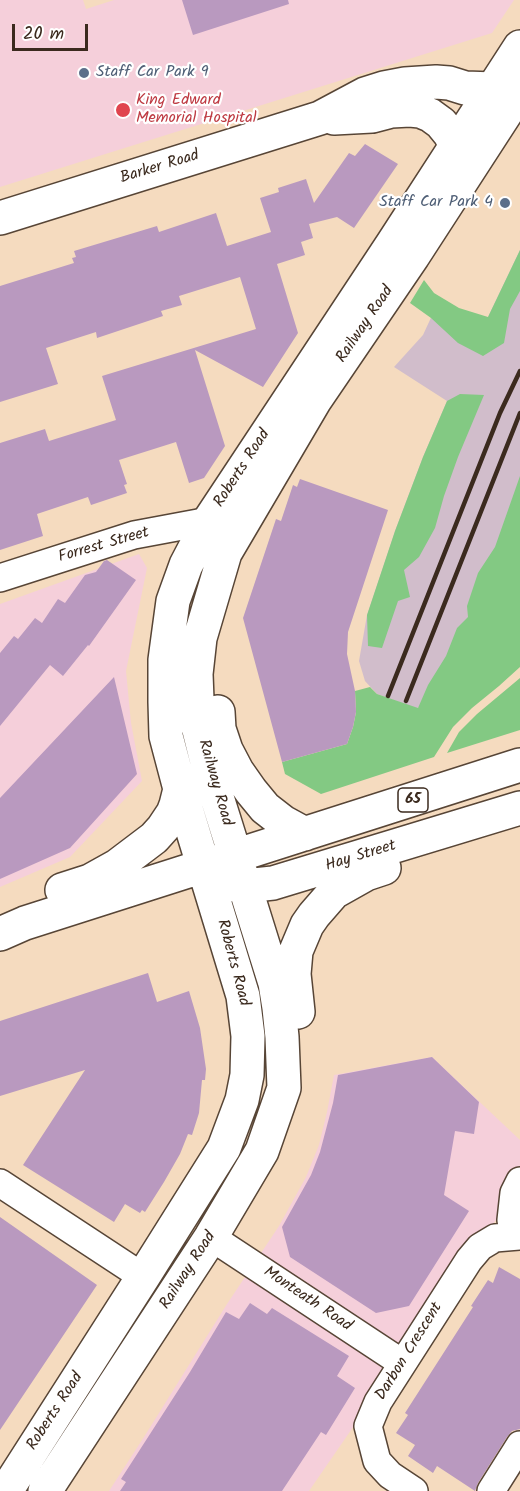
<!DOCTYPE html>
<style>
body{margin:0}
#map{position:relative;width:520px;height:1491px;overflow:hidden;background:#f5dbbf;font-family:Kalam,sans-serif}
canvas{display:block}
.scale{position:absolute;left:12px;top:24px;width:76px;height:27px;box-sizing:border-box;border:3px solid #3b2a1e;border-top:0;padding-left:8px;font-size:18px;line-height:21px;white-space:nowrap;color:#3b2a1e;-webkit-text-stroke:4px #fff;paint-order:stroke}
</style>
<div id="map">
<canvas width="520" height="1491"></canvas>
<div class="scale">20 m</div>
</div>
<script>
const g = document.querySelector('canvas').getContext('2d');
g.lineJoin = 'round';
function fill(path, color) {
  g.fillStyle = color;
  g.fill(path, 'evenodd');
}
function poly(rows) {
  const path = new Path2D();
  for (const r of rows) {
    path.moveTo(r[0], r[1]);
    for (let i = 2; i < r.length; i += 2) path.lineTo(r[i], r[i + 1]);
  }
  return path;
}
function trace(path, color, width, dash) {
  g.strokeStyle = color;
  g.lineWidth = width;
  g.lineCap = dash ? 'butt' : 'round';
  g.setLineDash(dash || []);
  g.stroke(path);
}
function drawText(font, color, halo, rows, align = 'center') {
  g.font = font + ' Kalam,sans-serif';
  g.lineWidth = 4.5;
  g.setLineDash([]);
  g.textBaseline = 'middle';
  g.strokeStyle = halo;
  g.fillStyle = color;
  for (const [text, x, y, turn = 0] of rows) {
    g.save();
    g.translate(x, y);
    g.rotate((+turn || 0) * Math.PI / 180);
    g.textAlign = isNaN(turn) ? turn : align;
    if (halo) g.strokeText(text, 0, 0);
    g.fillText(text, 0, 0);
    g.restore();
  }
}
const built = poly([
 [0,0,83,0,86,9,114,0,514,0,492,33,0,187],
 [139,554,147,568,126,671,131,723,142,781,70,857,0,887,0,604],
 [432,1057,520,1140,520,1185,309,1491,109,1491,144,1437,227,1304,279,1226,306,1177,319,1145,327,1112,334,1075]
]);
const industrial = poly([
 [520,250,520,592,417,709,377,694,365,681,359,661,367,615,395,531,423,457,447,401,394,367,423,335,435,309,464,316,488,317]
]);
const green = poly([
 [520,250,520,291,510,309,504,343,483,356,458,343,431,318,410,303,424,280,434,293,459,308,488,317],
 [460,394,484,395,458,457,444,496,435,528,419,557,404,570,410,597,398,601,382,648,368,646,367,615,395,531,423,457,447,401],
 [520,476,520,667,499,686,472,708,453,727,434,757,321,794,285,774,282,762,347,744,353,727,356,712,355,691,370,687,377,694,418,708,428,685,446,656,457,628,468,617,467,606,478,573,495,547],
 [520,678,520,730,447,753,459,732,477,714]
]);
const building = poly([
 [182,0,288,0,289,4,193,35],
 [365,144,398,164,354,228,337,217,309,224,313,238,301,242,305,255,277,264,298,333,263,387,195,350,225,446,204,478,189,483,176,442,119,460,127,484,124,485,127,493,91,505,88,497,37,514,43,536,0,550,0,443,45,429,49,441,116,420,102,376,256,329,240,277,179,296,182,305,161,311,163,316,97,338,96,332,46,348,58,384,0,402,0,286,74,263,72,258,76,257,74,251,157,226,159,232,216,213,227,246,271,232,260,198,279,192,278,188,306,179,314,203,349,153,355,156],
 [300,479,388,510,348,632,347,654,355,691,356,712,353,727,347,744,282,762,243,618,276,519,281,521,293,485,297,487],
 [107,560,136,580,89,646,88,645,63,676,50,665,0,726,0,653,14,636,18,639,35,618,42,623,58,599,65,603,85,575,96,572,104,561],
 [114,677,137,774,70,848,0,879,0,798],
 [148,973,157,1002,189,991,200,1028,206,1069,205,1080,202,1080,199,1113,192,1135,188,1134,180,1154,164,1182,145,1212,142,1210,140,1213,125,1204,114,1222,23,1165,85,1070,0,1096,0,1021],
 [432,1057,479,1102,474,1134,455,1131,444,1195,469,1211,409,1306,376,1313,290,1257,282,1227,311,1175,320,1152,333,1103,338,1075],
 [0,1217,97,1285,0,1430],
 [499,1267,520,1279,520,1429,512,1431,507,1437,478,1483,475,1491,437,1466,433,1473,408,1456,415,1445,396,1433,408,1415,405,1413,473,1307,471,1306,488,1280,493,1283],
 [250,1303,267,1314,272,1308,349,1356,337,1376,355,1388,326,1435,321,1432,282,1491,120,1491,126,1482,121,1479,190,1372,226,1312,239,1319]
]);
const minor = poly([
 [0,578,134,535,209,521],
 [0,1183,143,1277],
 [514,1236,511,1220,514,1193,520,1181],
 [211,1237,402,1363],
 [414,1491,390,1475,377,1461,368,1426,378,1402,469,1260,480,1247,495,1238,520,1236],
 [491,1491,520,1445]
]);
const tertiary = poly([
 [334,118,372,116,391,111,410,110,420,111,430,115,441,123,450,134,456,146],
 [0,218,320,118,365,94,384,88,405,84,436,82,449,83,465,88,494,89]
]);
const primary = poly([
 [218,712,219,729,226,750,237,771,251,791,265,808,283,822,305,834],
 [225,881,235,885,245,886,273,883,520,808],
 [62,890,90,881,117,866,154,838,163,828,173,813,176,805,180,789],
 [0,934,25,923,520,765],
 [298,1012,294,974,296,951,307,925,314,915,334,892,366,874,384,868],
 [6,1491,143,1277,224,1148,242,1100,247,1075,248,1036,243,996,180,789,166,736,165,702,165,660,173,601,186,565,209,521,393,243,520,47],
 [45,1491,211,1237,262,1151,284,1088,282,1037,279,1008,275,983,211,778,198,726,196,674,200,638,225,553,315,400,413,256,520,91]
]);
const rail = poly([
 [388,696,500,413,520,371],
 [406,701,520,413]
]);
const markers = [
 [84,73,6,"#5c6f8a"],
 [123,110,8,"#e0444e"],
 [505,203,6,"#5c6f8a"]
];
const shields = [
 [413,800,30]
];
const shieldNames = [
 ["65",413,800]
];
const serviceNames = [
 ["Staff Car Park 9",96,73],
 ["Staff Car Park 4",493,203,"right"]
];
const healthNames = [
 ["King Edward",136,101],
 ["Memorial Hospital",136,119]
];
const streetNames = [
 ["Barker Road",160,168,-17],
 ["Railway Road",366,325,-56],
 ["Roberts Road",243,469,-57],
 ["Forrest Street",104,546,-16],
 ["Railway Road",214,783,74],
 ["Hay Street",361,857,-17],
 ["Roberts Road",232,963,75],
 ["Railway Road",189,1271,-57],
 ["Monteath Road",307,1300,34],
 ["Darbon Crescent",410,1352,-58],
 ["Roberts Road",56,1412,-57]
];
fill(built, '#f5cfda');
fill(industrial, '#d1bdcb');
fill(green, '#83c983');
fill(building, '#b999bf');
trace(minor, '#574536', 30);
trace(tertiary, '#574536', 36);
trace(primary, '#574536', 36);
trace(minor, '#fff', 27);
trace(tertiary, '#fff', 33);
trace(primary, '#fff', 33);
trace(rail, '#3b2a1e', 4.5);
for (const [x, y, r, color] of markers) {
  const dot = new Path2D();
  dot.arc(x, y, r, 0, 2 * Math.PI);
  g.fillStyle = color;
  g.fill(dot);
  trace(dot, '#fff', 2);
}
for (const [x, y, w] of shields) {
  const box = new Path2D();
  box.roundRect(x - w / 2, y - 12, w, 24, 4.5);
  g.fillStyle = '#fff';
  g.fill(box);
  trace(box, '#3b2a1e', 1.5);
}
drawText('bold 15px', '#3b2a1e', null, shieldNames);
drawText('16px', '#4e5e75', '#fff', serviceNames, 'left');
drawText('16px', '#be3a42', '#fff', healthNames, 'left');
drawText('16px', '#3b2a1e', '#fff', streetNames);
</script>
